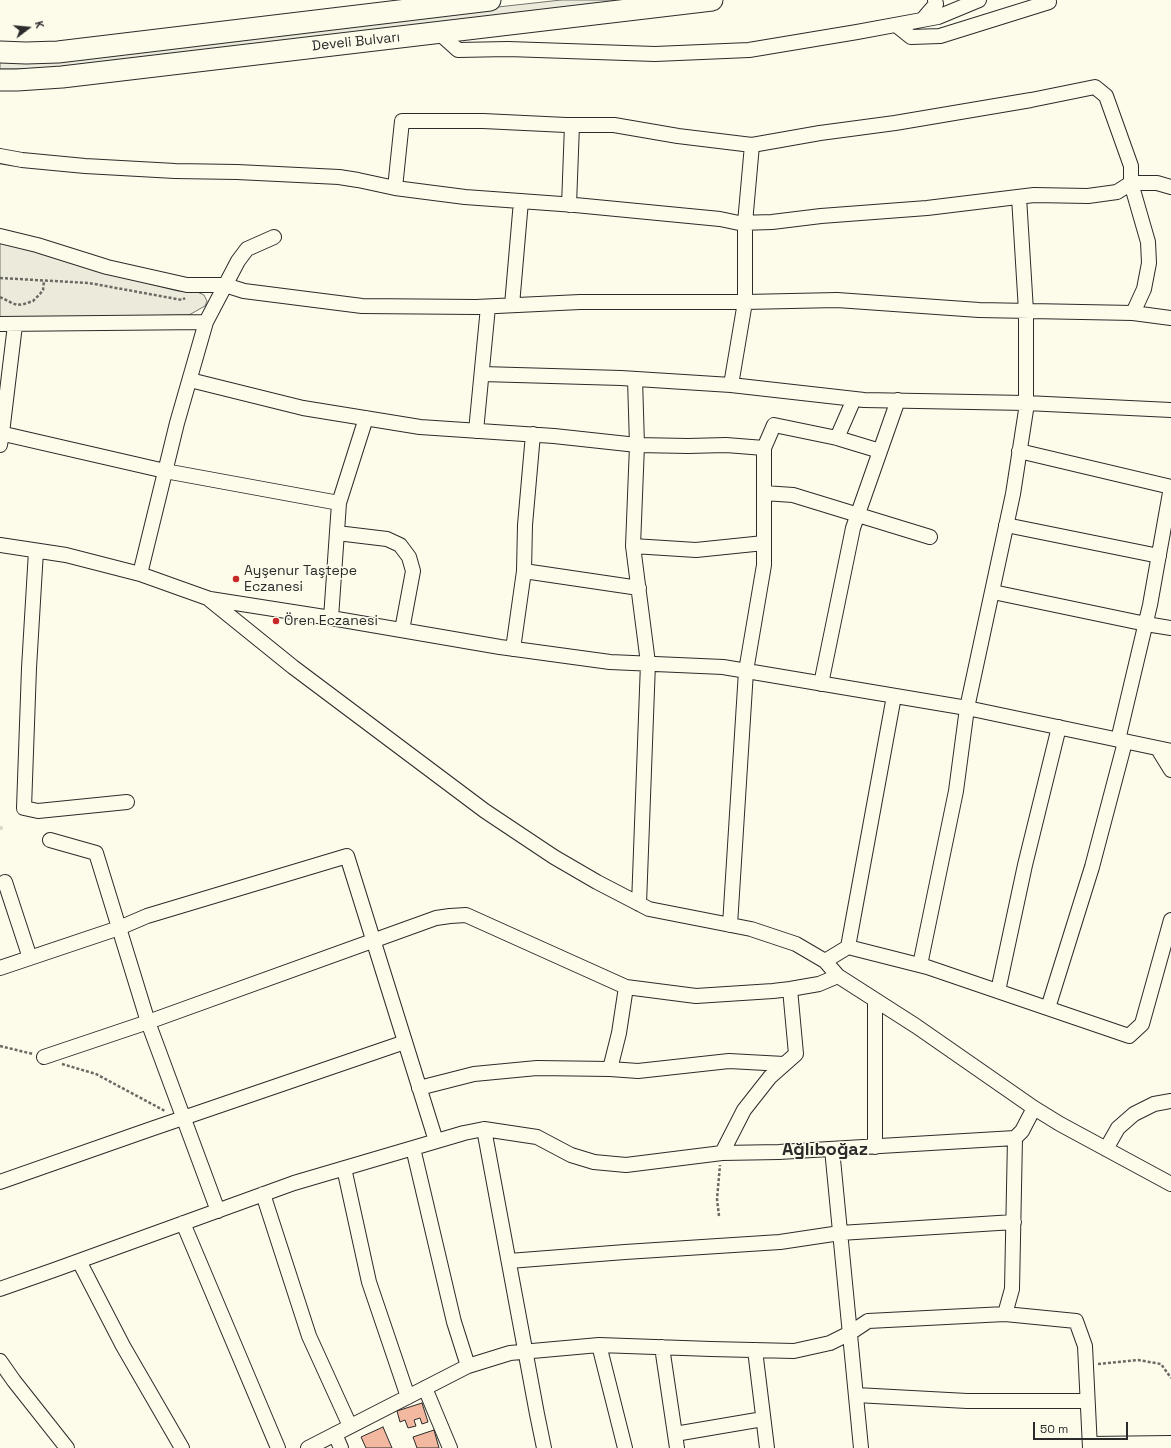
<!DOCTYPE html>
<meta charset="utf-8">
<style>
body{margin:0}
#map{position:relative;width:1171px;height:1448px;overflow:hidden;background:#fdfbea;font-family:"Space Grotesk",sans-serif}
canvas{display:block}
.north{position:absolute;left:8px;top:8px;width:40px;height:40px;-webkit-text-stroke:3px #fdfbea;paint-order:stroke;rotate:74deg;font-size:11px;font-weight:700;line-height:16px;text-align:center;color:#2b2b2b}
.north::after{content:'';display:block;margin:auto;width:14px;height:18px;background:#2b2b2b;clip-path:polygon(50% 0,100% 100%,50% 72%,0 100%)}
.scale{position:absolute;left:1033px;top:1422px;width:95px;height:18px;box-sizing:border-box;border:2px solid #2b2b2b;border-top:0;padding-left:5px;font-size:12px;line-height:14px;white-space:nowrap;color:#2b2b2b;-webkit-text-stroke:3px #fdfbea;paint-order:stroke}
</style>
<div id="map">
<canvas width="1171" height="1448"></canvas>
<div class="north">K</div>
<div class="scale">50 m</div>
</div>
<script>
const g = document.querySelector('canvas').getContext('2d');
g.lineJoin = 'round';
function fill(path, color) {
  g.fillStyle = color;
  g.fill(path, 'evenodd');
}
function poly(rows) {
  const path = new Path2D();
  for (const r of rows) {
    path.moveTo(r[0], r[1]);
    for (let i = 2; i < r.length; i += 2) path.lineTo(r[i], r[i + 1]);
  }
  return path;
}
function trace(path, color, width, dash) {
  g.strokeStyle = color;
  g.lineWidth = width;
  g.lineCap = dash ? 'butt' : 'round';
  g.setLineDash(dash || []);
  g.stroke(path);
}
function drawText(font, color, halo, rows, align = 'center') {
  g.font = font + ' "Space Grotesk",sans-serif';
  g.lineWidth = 3;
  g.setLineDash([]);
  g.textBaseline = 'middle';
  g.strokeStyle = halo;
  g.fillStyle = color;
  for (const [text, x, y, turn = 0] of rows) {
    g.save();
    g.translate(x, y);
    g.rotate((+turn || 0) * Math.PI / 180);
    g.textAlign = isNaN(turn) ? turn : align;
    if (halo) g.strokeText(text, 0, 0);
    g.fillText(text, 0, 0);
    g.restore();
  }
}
const green = poly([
 [561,0,628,0,66,66,38,69,0,69,0,62,561,0],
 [0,241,95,270,178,291,195,291,204,295,207,301,205,306,189,315,0,318,0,241]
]);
const stream = poly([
 [0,828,1,828]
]);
const building = poly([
 [422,1403,428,1422,422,1424,420,1418,414,1420,416,1426,408,1428,405,1420,400,1422,397,1411,422,1403],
 [383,1427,392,1448,366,1448,361,1437,383,1427],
 [434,1430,439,1448,417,1448,413,1437,434,1430]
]);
const path = poly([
 [0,278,89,283,182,300,185,298],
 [0,297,12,303,17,305,24,304,33,301,40,294,43,290,44,281],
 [0,1046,33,1054],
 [62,1064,96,1074,165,1111],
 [719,1216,717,1199,720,1165],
 [1098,1364,1138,1360,1161,1364,1171,1378]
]);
const minor = poly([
 [922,20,936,4,935,0],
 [896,25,911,37,940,36,1049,2],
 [438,32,458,50,508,49,655,54,749,50,857,32,938,17,979,0],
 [0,156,22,160,85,166,175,171,237,172,339,177,358,180,395,188,465,197,575,205,720,219,739,223,772,222,821,216,927,208,1034,195,1088,196,1117,192,1131,183,1131,166,1106,96,1095,87,1031,100,895,123,820,133,752,145,678,136,614,125,566,125,483,121,402,121,395,188],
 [569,205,572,125],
 [0,236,37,245,107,267,187,285,225,285,244,291,362,306,476,307,580,302,745,302,837,300,979,310,1133,313,1171,318],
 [512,305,521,201],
 [1133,313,1144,289,1149,263,1148,242,1131,183,1157,183,1171,187],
 [0,324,206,322],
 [482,374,621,378,731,385,864,400,1026,403,1171,410],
 [635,379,637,445,633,546,648,663,639,904],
 [190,380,303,408,420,427,554,436,637,445,688,446,726,445,764,448],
 [731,385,745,302,745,223,752,145],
 [476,431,488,307],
 [0,433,165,471,339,503],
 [837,438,854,399],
 [0,445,2,433,15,325],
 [1019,451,1171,487],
 [764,493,793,495,930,537],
 [1006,525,1159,556],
 [337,533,387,539,400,545,409,557,413,571,402,630],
 [0,545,66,555,140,574,210,599,331,618,500,647,610,662,723,667,967,708,1171,751],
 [633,546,696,550,764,543],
 [36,551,29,668,24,808,38,811,127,802],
 [524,571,639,588],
 [140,574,177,423,206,322,238,261,247,249,274,237],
 [993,592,1146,624,1171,628],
 [210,600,293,667,485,811,554,857,597,882,649,909,751,929,796,944,825,961,838,976,916,1026,1034,1108,1060,1124,1171,1184],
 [331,618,339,503,366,418],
 [513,649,524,571,525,525,533,434],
 [821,684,853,528,898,400],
 [1118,740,1150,605,1171,487],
 [1158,749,1171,770],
 [50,840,96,853,148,1022,218,1211],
 [5,882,30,958],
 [730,925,746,671,764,565,764,448,774,425,837,438,880,451],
 [848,947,927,967,1129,1036,1142,1024,1171,920],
 [825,961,848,947,894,696],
 [920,965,956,791,967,708,1013,494,1026,410,1026,311,1019,197],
 [0,968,119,928,147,916,347,856,436,1141],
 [998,991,1025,865,1059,727],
 [1048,1008,1092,867,1125,742],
 [44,1057,148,1022,436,918,450,916,466,915,626,987,696,996,773,991,790,989,819,984,838,976],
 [610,1069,619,1033,626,987],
 [419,1088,474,1074,537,1068,610,1069,638,1071,729,1061,784,1064],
 [484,1129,537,1414,544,1448],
 [875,1147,875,1001],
 [413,1148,454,1322,468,1366],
 [832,1149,861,1448],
 [1106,1149,1118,1128,1134,1114,1154,1104,1171,1101],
 [722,1153,744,1110,770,1077,796,1054,790,989],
 [344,1168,369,1282,408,1397],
 [0,1182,151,1129,405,1042],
 [263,1194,309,1336,350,1426],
 [183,1223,278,1448],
 [79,1261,123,1346,182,1448],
 [509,1261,625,1252,780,1242,840,1233,1014,1222],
 [0,1289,54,1270,294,1183,464,1133,484,1129,537,1137,571,1155,594,1162,626,1165,722,1153,779,1152,1015,1138,1022,1131,1034,1108],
 [1005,1314,1076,1321,1085,1346,1090,1448],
 [599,1345,625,1448],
 [662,1347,677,1448],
 [755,1350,767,1448],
 [0,1361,14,1381,67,1448],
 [425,1388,450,1448],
 [856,1395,967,1401,1087,1401],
 [335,1434,341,1448],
 [675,1434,763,1419],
 [1090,1444,1171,1443],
 [308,1448,468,1366,510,1353,599,1345,711,1349,794,1351,830,1343,850,1333,868,1321,1005,1314,1012,1289,1015,1138]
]);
const highway = poly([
 [0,52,26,53,58,52,490,0],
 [0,80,17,80,62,77,712,0]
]);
const markers = [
 [236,579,4,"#c62828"],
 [276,621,4,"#c62828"]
];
const streetNames = [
 ["Develi Bulvarı",356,42,-6]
];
const poiNames = [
 ["Ayşenur Taştepe",244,571],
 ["Eczanesi",244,587],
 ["Ören Eczanesi",284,621]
];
const districtNames = [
 ["Ağlıboğaz",825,1150]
];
fill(green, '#ecebdb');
trace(green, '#74746e', 1);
trace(stream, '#d8d7c9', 4);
fill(building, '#f2b8a0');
trace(building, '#2b2b2b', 1);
trace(minor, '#2b2b2b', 16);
trace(highway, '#2b2b2b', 23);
trace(path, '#6a6964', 2.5, [3, 2]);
trace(minor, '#fdfbea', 14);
trace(highway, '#fdfbea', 21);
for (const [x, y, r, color] of markers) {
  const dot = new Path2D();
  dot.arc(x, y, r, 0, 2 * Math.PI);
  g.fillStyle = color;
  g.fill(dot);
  trace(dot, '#fdfbea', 1.5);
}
drawText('14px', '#2b2b2b', '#fdfbea', streetNames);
drawText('14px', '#2b2b2b', '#fdfbea', poiNames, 'left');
drawText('bold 18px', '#2b2b2b', '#fdfbea', districtNames);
</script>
